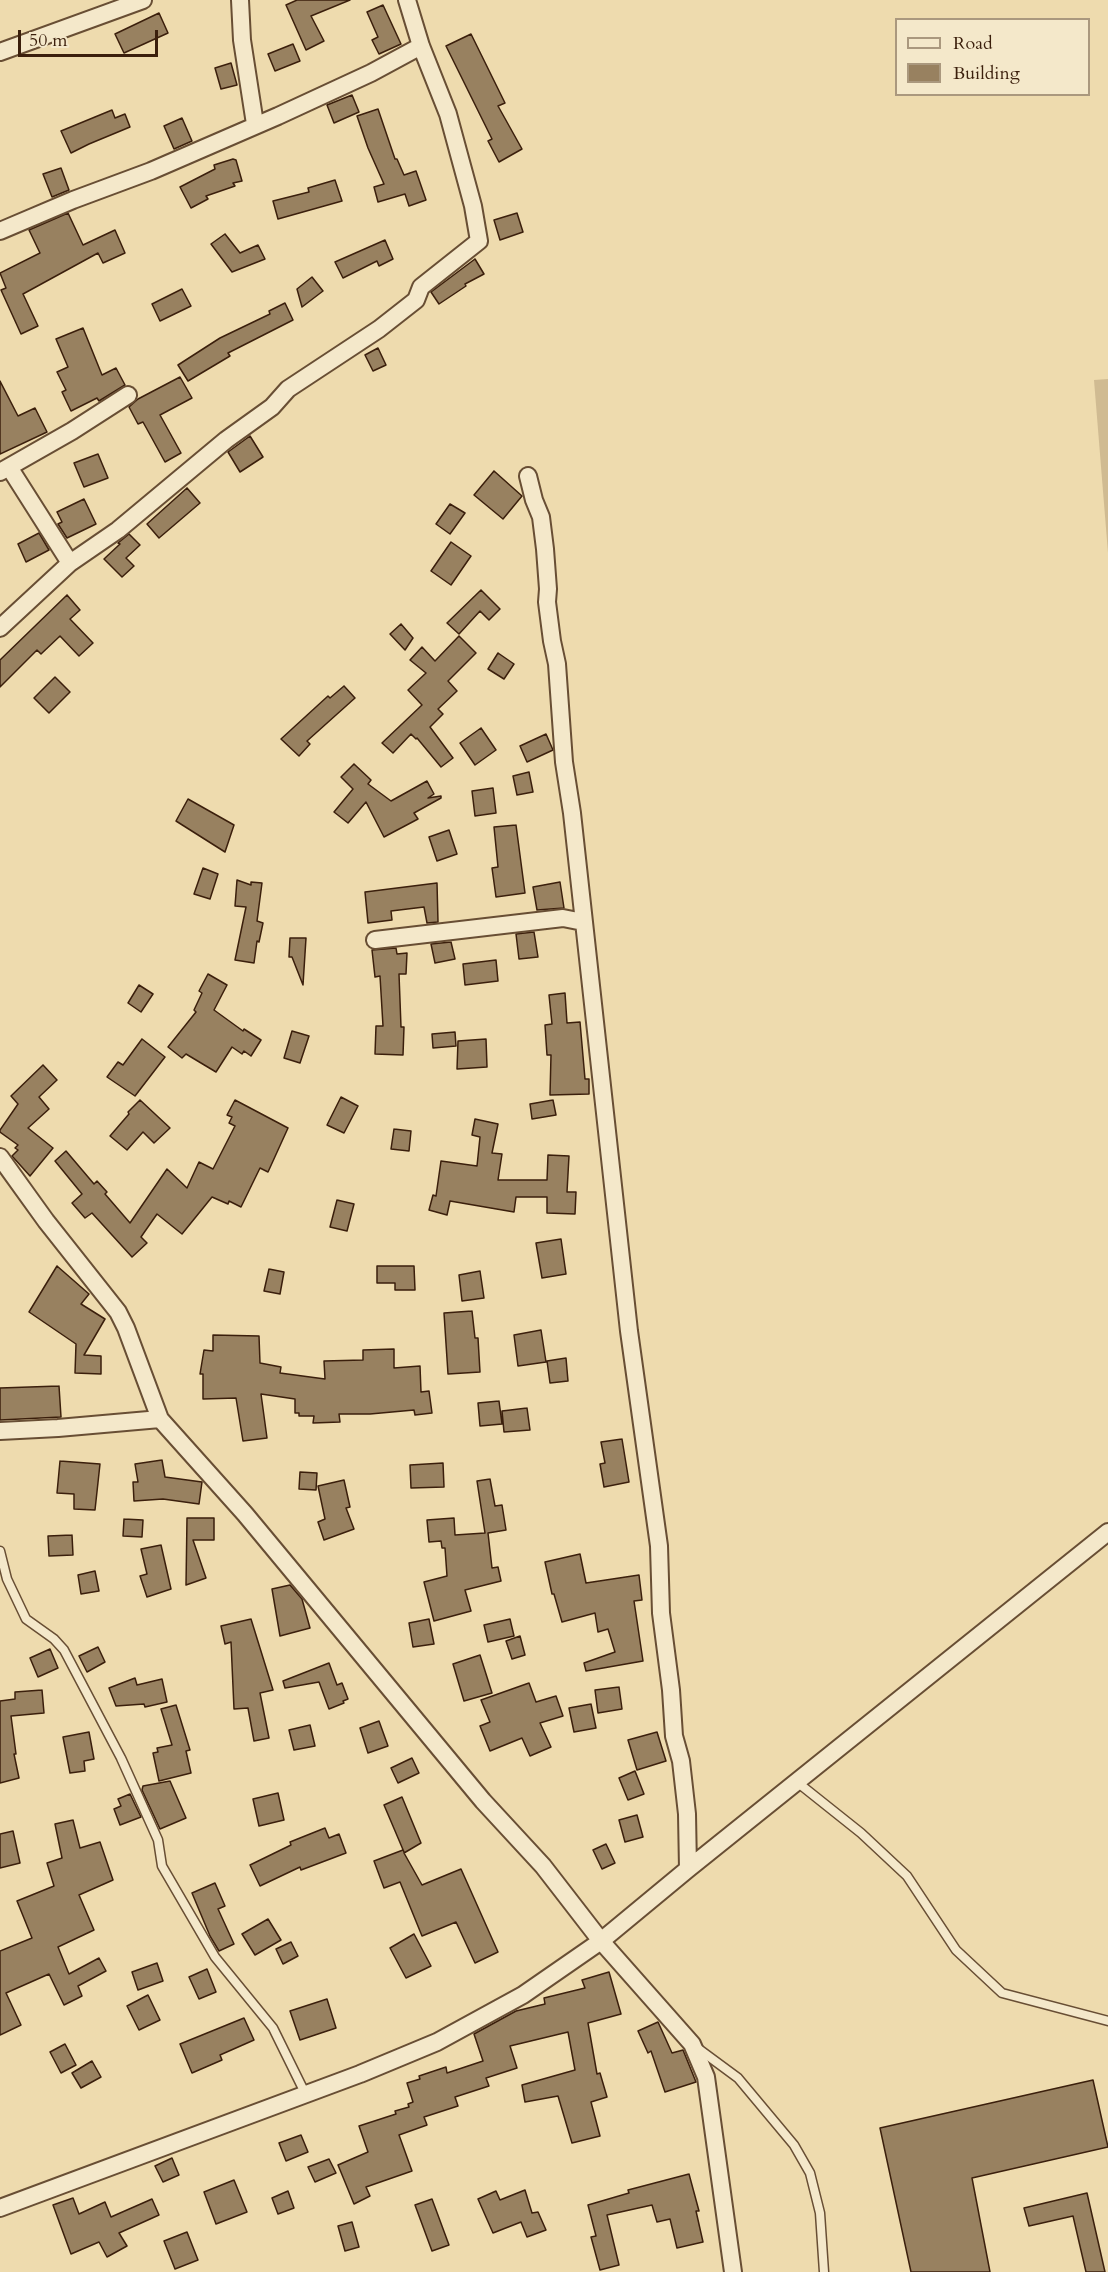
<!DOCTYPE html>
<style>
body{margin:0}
#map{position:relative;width:1108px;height:2272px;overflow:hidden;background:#eedbae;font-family:Cardo,serif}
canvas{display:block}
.legend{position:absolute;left:895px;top:18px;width:195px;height:78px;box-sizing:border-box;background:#f4e8ca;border:2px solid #aa987e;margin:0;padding:8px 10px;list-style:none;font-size:18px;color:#3b1f0c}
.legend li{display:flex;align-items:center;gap:12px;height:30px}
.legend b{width:30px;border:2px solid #aa987e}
.scale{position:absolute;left:18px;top:30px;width:140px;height:27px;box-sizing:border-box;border:3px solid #3b1f0c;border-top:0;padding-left:8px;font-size:18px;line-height:21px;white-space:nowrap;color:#3b1f0c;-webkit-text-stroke:4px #f4e8ca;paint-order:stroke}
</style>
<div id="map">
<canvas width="1108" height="2272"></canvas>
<ul class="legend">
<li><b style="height:8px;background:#f4e8ca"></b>Road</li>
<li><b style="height:16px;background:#988160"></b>Building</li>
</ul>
<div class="scale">50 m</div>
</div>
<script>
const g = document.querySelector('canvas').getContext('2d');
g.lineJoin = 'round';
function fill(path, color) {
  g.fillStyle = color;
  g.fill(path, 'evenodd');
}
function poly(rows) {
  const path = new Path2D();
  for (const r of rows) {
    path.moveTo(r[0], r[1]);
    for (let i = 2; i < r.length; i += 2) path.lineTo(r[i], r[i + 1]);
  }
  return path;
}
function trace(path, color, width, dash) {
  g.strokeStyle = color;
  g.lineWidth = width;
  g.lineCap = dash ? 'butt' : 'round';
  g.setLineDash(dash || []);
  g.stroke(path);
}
const green = poly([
 [1108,379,1108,553,1094,380]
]);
const building = poly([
 [297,0,350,0,311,16,324,41,306,50,286,5,297,0],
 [383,5,401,44,379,54,372,40,378,37,367,12,383,5],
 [159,13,168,33,124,53,115,34,159,13],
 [471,34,505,103,498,106,522,149,499,162,488,141,492,139,446,46,471,34],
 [293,44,300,61,275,71,268,54,293,44],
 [231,63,237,85,221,89,215,68,231,63],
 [352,95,359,112,334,123,327,105,352,95],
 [378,109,395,159,397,159,404,175,416,171,426,200,409,206,405,194,378,202,374,187,384,184,368,148,357,116,378,109],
 [112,110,115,118,125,114,130,127,89,144,71,153,61,131,112,110],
 [182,118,192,141,174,149,164,126,182,118],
 [233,159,236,160,242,181,233,183,235,186,206,196,208,199,191,208,180,187,215,169,214,165,233,159],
 [61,168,69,190,52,197,43,174,61,168],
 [335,180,342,201,278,219,273,201,309,192,308,188,335,180],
 [68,213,83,245,115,230,125,253,103,263,98,253,23,294,38,326,21,334,1,290,6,288,0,273,40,253,29,230,68,213],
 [517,213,523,232,500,240,494,220,517,213],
 [225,234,240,253,258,245,265,259,232,272,211,244,225,234],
 [385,240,393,259,379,266,377,261,343,278,335,262,385,240],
 [475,259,484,274,465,284,466,286,439,304,431,292,475,259],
 [312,277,323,291,302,307,297,289,312,277],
 [182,289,191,306,160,321,152,304,182,289],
 [285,303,293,320,228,353,230,356,188,381,178,365,220,338,270,314,269,311,285,303],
 [83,328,102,375,116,368,125,385,99,401,97,398,71,411,62,392,66,390,57,372,68,367,56,339,83,328],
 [378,348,386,365,373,371,365,355,378,348],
 [180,377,192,398,160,415,181,453,165,462,143,422,138,424,129,407,138,399,180,377],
 [0,381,18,416,35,408,47,432,0,454,0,381],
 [250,436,263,457,240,472,228,452,250,436],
 [98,454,108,478,84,487,74,463,98,454],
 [494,471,522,496,503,519,474,495,494,471],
 [187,488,200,503,159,538,147,524,187,488],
 [84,499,96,524,67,538,58,524,62,522,57,512,84,499],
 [450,504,465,513,450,534,436,524,450,504],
 [39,533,49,550,26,562,18,544,39,533],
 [129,534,140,545,126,558,134,566,122,577,104,559,120,544,118,543,129,534],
 [451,542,471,556,451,585,431,571,451,542],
 [481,590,500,609,489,620,480,611,459,634,447,623,481,590],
 [67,595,80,610,70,619,93,643,79,656,60,636,41,654,37,650,0,687,0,660,67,595],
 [401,624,413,638,405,650,390,634,401,624],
 [459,636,476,653,448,681,457,691,438,709,443,714,430,727,453,758,441,767,417,738,416,739,411,734,393,753,382,743,422,705,408,690,426,673,410,660,422,647,435,661,459,636],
 [498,653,514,664,504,679,488,669,498,653],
 [55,677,70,692,49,713,34,698,55,677],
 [344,686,355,698,307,741,310,744,299,756,281,739,328,696,330,698,344,686],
 [481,728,496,750,475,765,460,743,481,728],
 [546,734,553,750,527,762,520,746,546,734],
 [354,764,371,780,368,784,391,801,427,781,434,794,428,798,441,796,441,798,414,813,418,819,384,837,366,802,348,823,334,812,353,789,341,777,354,764],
 [529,772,533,792,517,795,513,776,529,772],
 [493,788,496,813,475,816,472,791,493,788],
 [188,799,234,825,225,852,176,821,188,799],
 [516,825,525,893,496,897,492,868,498,867,494,827,516,825],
 [449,830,457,854,437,861,429,837,449,830],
 [203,868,218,874,210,899,194,894,203,868],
 [237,880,251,885,251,882,262,883,257,921,263,923,259,942,257,941,254,963,235,960,246,907,235,906,237,880],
 [560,882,564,908,537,910,533,887,560,882],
 [437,883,438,922,427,923,424,907,391,911,392,920,368,923,365,892,437,883],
 [534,932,538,957,519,959,516,934,534,932],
 [290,938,306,938,303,985,292,957,289,957,290,938],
 [451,942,455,959,435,963,431,944,451,942],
 [396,948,397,954,407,953,406,974,399,974,401,1027,404,1027,403,1055,375,1054,376,1026,383,1026,380,976,375,977,372,950,396,948],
 [496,960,498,981,465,985,463,964,496,960],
 [208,974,227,985,214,1010,243,1031,244,1029,261,1040,251,1056,244,1051,242,1054,232,1047,216,1072,186,1054,182,1058,168,1047,196,1012,194,1010,202,993,199,991,208,974],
 [139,985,153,994,141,1012,128,1003,139,985],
 [565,993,567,1023,580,1022,585,1079,589,1079,589,1094,550,1095,551,1055,547,1055,545,1025,552,1024,549,995,565,993],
 [292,1031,309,1036,300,1063,284,1058,292,1031],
 [455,1032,456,1046,433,1048,432,1034,455,1032],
 [142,1039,165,1057,135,1096,107,1077,118,1062,123,1065,142,1039],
 [486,1039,487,1067,457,1069,458,1041,486,1039],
 [43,1065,57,1080,39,1097,49,1109,28,1128,53,1148,30,1176,12,1156,18,1150,15,1148,18,1145,0,1132,0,1130,18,1104,11,1096,43,1065],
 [341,1097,358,1106,344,1133,327,1125,341,1097],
 [140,1100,170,1128,154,1143,143,1132,127,1150,110,1136,129,1114,128,1112,140,1100],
 [235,1100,288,1128,268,1172,260,1168,241,1207,229,1201,228,1204,212,1197,182,1234,157,1214,141,1237,147,1243,132,1257,92,1213,85,1218,72,1203,82,1194,55,1161,66,1151,94,1184,97,1181,107,1192,105,1194,130,1223,167,1169,187,1188,199,1162,213,1169,235,1126,229,1123,232,1117,227,1115,235,1100],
 [553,1100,556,1115,532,1119,530,1104,553,1100],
 [475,1119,498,1124,492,1153,502,1154,498,1180,547,1180,548,1155,569,1156,567,1192,576,1192,575,1214,547,1213,547,1197,516,1197,514,1212,450,1201,447,1215,429,1210,433,1195,436,1196,441,1161,477,1166,480,1137,472,1135,475,1119],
 [394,1129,411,1131,409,1151,391,1149,394,1129],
 [337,1200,354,1204,347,1231,330,1227,337,1200],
 [561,1239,566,1274,542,1278,536,1243,561,1239],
 [57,1266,89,1294,81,1304,105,1319,84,1355,101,1356,101,1374,75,1373,76,1344,29,1312,57,1266],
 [377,1266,414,1266,415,1290,395,1290,395,1283,377,1283,377,1266],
 [269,1269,284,1272,280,1294,264,1291,269,1269],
 [480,1271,484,1298,462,1301,459,1275,480,1271],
 [472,1311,475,1338,478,1338,480,1372,448,1374,444,1313,472,1311],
 [541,1330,546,1362,518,1366,514,1335,541,1330],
 [213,1335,259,1336,260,1363,281,1367,280,1373,325,1379,324,1361,363,1360,363,1350,394,1349,394,1368,420,1366,421,1392,429,1391,432,1413,415,1415,414,1410,370,1414,339,1414,340,1422,313,1423,314,1416,299,1416,299,1413,295,1413,295,1399,261,1394,267,1438,243,1441,236,1398,203,1399,203,1374,200,1374,204,1350,213,1351,213,1335],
 [566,1358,568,1381,550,1383,547,1361,566,1358],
 [59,1386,61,1417,0,1420,0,1388,59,1386],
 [499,1401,502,1424,480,1426,478,1403,499,1401],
 [527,1408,530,1430,504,1432,502,1411,527,1408],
 [622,1439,629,1482,604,1487,600,1464,605,1463,601,1442,622,1439],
 [162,1460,165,1477,202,1482,199,1504,163,1499,134,1501,133,1482,138,1482,135,1464,162,1460],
 [60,1461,100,1464,95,1510,74,1509,74,1494,57,1493,60,1461],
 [443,1463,444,1487,411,1488,410,1465,443,1463],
 [300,1472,317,1473,316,1490,299,1489,300,1472],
 [490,1479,495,1506,502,1505,506,1530,488,1533,492,1568,498,1567,501,1581,465,1590,471,1611,434,1621,424,1582,447,1576,445,1548,442,1548,441,1541,429,1542,427,1520,454,1518,455,1535,485,1533,477,1481,490,1479],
 [344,1480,350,1507,346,1508,354,1529,324,1540,318,1522,325,1519,318,1486,344,1480],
 [187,1518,214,1518,214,1540,193,1540,206,1578,186,1585,187,1518],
 [124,1519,143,1520,142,1537,123,1536,124,1519],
 [72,1535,73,1555,49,1556,48,1536,72,1535],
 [161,1545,171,1589,147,1597,140,1576,147,1574,141,1549,161,1545],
 [580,1554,586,1583,639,1575,642,1600,634,1601,643,1661,586,1671,584,1663,615,1652,608,1629,598,1632,595,1613,562,1622,554,1594,552,1594,545,1562,580,1554],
 [95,1571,99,1591,81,1594,78,1575,95,1571],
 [290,1585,302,1599,310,1628,280,1636,272,1589,290,1585],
 [251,1619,273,1690,260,1693,269,1738,254,1741,248,1708,234,1709,231,1642,225,1644,221,1626,251,1619],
 [429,1619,434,1644,413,1647,409,1623,429,1619],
 [510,1619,514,1636,488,1642,484,1625,510,1619],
 [520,1636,525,1655,512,1659,506,1641,520,1636],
 [98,1647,105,1662,87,1672,79,1656,98,1647],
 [50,1649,58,1668,38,1677,30,1658,50,1649],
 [480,1655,492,1693,464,1701,453,1664,480,1655],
 [329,1663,337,1685,342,1683,348,1699,343,1701,344,1703,329,1709,319,1682,285,1688,283,1681,329,1663],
 [135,1678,137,1685,162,1679,167,1702,145,1707,144,1704,116,1706,109,1688,135,1678],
 [529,1683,536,1702,556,1696,563,1716,540,1723,551,1747,530,1756,522,1738,490,1751,480,1726,490,1722,481,1700,529,1683],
 [619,1687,622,1709,598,1713,595,1690,619,1687],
 [42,1690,44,1713,11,1716,16,1754,14,1754,19,1778,0,1783,0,1701,15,1699,15,1692,42,1690],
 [591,1704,596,1728,574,1732,569,1708,591,1704],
 [176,1705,190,1750,186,1751,191,1773,159,1781,153,1753,158,1752,157,1748,172,1745,161,1709,176,1705],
 [379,1721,388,1746,368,1753,360,1728,379,1721],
 [310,1725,315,1746,294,1750,289,1730,310,1725],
 [89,1732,94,1759,84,1761,85,1771,70,1773,63,1737,89,1732],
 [657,1732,666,1761,637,1770,628,1740,657,1732],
 [412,1758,419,1773,398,1783,391,1768,412,1758],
 [635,1771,644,1794,628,1800,619,1778,635,1771],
 [170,1781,186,1818,160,1829,142,1790,143,1786,170,1781],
 [278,1793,284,1820,259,1826,253,1799,278,1793],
 [130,1794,141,1817,120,1825,114,1809,121,1806,118,1799,130,1794],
 [402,1797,421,1843,404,1853,422,1885,461,1869,498,1952,475,1963,456,1922,422,1936,400,1882,384,1888,374,1861,403,1850,404,1852,384,1805,402,1797],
 [637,1815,643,1837,625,1842,619,1820,637,1815],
 [73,1820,80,1848,100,1842,113,1880,79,1895,94,1930,58,1947,69,1974,99,1958,106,1971,78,1986,82,1996,64,2005,49,1974,6,1993,21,2025,0,2035,0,1951,32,1938,17,1901,54,1886,47,1863,62,1858,55,1824,73,1820],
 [325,1828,329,1838,339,1834,346,1853,301,1870,300,1867,260,1886,250,1865,291,1845,290,1842,325,1828],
 [13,1831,20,1863,0,1868,0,1834,13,1831],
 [606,1844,615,1863,602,1869,593,1850,606,1844],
 [215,1883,225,1906,218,1909,234,1944,219,1951,210,1936,192,1893,215,1883],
 [268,1919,281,1940,255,1955,242,1934,268,1919],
 [414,1934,431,1966,406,1978,390,1948,414,1934],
 [291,1942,298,1956,283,1964,276,1949,291,1942],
 [157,1963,163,1981,138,1990,132,1972,157,1963],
 [207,1969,216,1992,199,1999,189,1977,207,1969],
 [609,1972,621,2014,588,2023,597,2074,600,2073,607,2097,591,2102,600,2136,572,2143,558,2096,525,2102,522,2085,575,2070,568,2032,510,2046,517,2068,486,2078,489,2086,455,2097,458,2106,424,2117,427,2125,399,2135,412,2171,366,2187,370,2196,354,2204,338,2165,368,2152,359,2126,396,2114,395,2111,409,2107,408,2104,413,2102,407,2083,420,2079,419,2076,446,2067,447,2073,483,2061,474,2034,516,2011,545,2004,544,1998,585,1988,582,1980,609,1972],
 [148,1995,160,2020,139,2030,127,2006,148,1995],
 [327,1999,336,2028,300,2040,290,2011,327,1999],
 [244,2018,254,2040,220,2055,222,2060,192,2073,180,2044,244,2018],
 [658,2022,672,2053,683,2050,696,2082,665,2092,651,2051,648,2053,638,2031,658,2022],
 [65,2044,76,2065,61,2073,50,2052,65,2044],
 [92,2061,101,2077,81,2088,72,2073,92,2061],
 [1093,2080,1108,2147,972,2178,990,2272,911,2272,880,2128,1093,2080],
 [301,2135,308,2152,286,2161,279,2143,301,2135],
 [172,2158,179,2175,163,2182,155,2166,172,2158],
 [329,2159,336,2173,315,2182,308,2167,329,2159],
 [689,2174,699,2211,696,2211,703,2242,677,2248,670,2219,657,2222,652,2205,607,2215,619,2265,600,2270,591,2237,596,2236,588,2205,629,2193,628,2190,689,2174],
 [234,2180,247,2212,216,2224,204,2192,234,2180],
 [525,2190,532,2213,538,2212,546,2230,527,2237,521,2222,493,2233,478,2199,496,2191,500,2200,525,2190],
 [288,2191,294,2208,278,2214,272,2198,288,2191],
 [1087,2193,1105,2272,1086,2272,1073,2216,1029,2226,1024,2208,1087,2193],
 [73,2198,79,2214,105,2202,111,2217,152,2199,159,2215,119,2233,127,2246,107,2257,99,2242,71,2254,53,2205,73,2198],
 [432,2199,449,2245,432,2251,415,2205,432,2199],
 [352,2222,359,2247,345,2251,338,2226,352,2222],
 [187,2232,198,2260,175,2269,164,2241,187,2232]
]);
const service = poly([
 [0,1551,7,1579,26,1619,54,1639,64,1650,121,1758,158,1840,162,1866,215,1957,273,2028,306,2095],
 [797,1782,861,1833,907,1876,956,1950,1002,1993,1108,2021],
 [696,2047,738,2078,794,2145,810,2173,820,2213,824,2272]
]);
const minor = poly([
 [240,0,242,40,255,124],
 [0,52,143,0],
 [0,231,73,200,151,171,278,116,371,73,421,46],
 [9,467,70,563],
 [0,472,72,431,128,395],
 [528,476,534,500,541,517,545,549,548,589,547,602,552,641,557,664,564,762,572,813,629,1331,659,1546,661,1613,671,1690,674,1736,681,1761,687,1814,688,1869],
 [0,628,70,563,118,530,226,440,272,407,288,389,379,329,416,300,421,287,479,241,473,206,448,114,421,46,407,0],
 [375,940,563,918,583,922],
 [0,1157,46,1221,118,1312,126,1328,160,1419,245,1514,483,1801,543,1866,601,1941,692,2044,706,2077,733,2272],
 [0,1431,58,1428,160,1419],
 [0,2208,360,2074,437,2042,523,1995,601,1941,688,1869,1108,1532]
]);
fill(green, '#d0bb92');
fill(building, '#988160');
trace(building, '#3b1f0c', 1.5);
trace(service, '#684e34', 11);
trace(minor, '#684e34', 20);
trace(service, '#f4e8ca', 8);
trace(minor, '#f4e8ca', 16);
</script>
